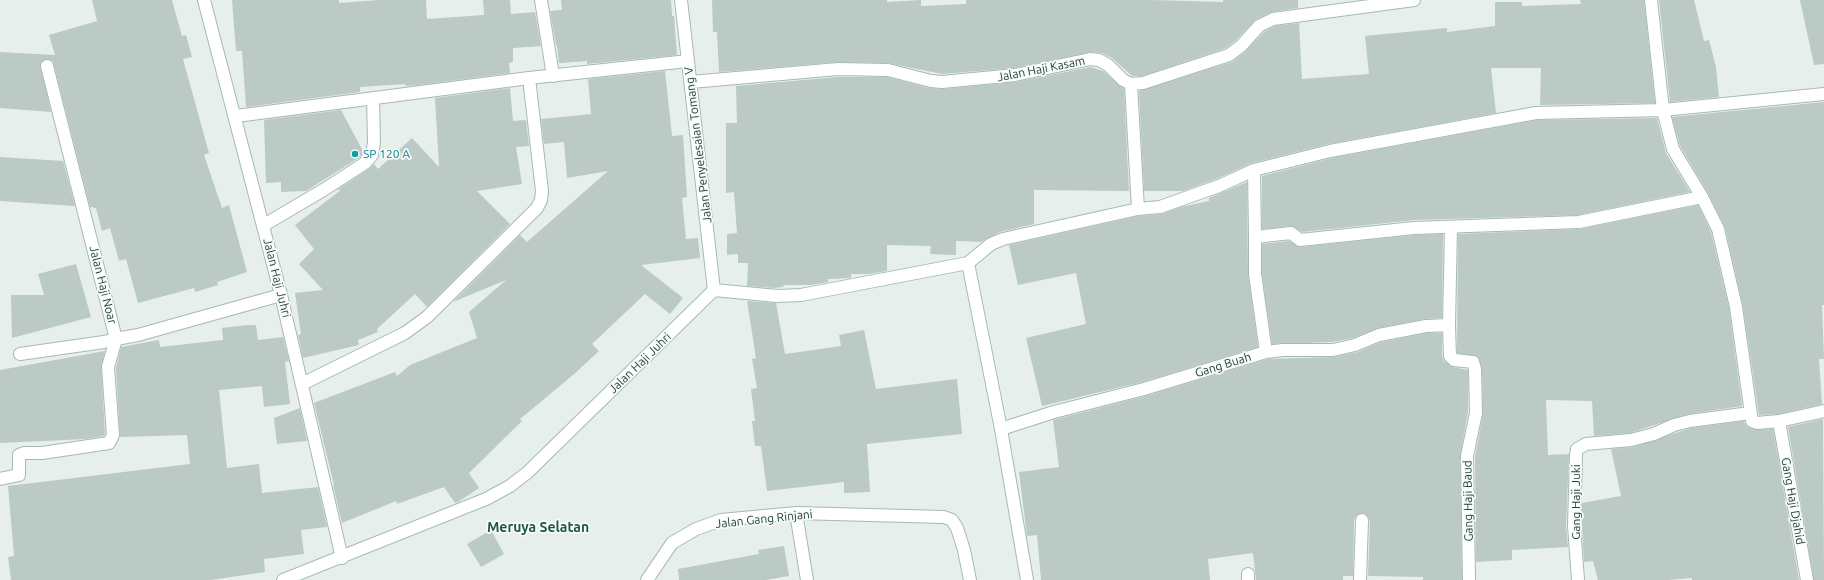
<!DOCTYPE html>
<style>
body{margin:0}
canvas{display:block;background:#e6efeb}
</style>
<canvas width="1824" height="580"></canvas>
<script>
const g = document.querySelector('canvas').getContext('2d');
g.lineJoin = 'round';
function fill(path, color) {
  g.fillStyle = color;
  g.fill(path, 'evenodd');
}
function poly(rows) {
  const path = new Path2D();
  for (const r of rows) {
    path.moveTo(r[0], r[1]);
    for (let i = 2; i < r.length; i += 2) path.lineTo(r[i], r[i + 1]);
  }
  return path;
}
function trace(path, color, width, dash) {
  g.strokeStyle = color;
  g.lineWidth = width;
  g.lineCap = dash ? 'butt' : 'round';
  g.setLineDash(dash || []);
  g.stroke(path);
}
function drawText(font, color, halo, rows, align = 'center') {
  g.font = font + ' Ubuntu,sans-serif';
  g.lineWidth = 3.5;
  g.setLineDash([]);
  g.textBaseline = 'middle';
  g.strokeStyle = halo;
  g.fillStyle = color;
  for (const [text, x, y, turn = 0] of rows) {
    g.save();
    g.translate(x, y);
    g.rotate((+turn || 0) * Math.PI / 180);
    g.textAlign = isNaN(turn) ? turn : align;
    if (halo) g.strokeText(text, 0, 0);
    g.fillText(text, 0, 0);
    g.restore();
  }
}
const building = poly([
 [92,0,172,0,182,36,186,35,192,57,183,59,209,153,204,155,222,208,229,205,247,272,217,282,218,285,195,292,194,288,138,303,126,259,119,261,110,228,102,231,96,208,90,207,53,61,46,59,40,64,51,112,0,108,0,52,55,55,49,35,97,21],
 [232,0,339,0,339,3,379,0,426,0,427,19,484,15,483,0,510,0,511,14,535,12,541,46,513,48,513,62,509,63,510,73,418,85,406,86,405,84,360,87,360,92,246,107,242,51,236,51],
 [561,0,671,0,672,16,674,16,677,55,587,64,587,61,559,63,557,45,556,45,550,11,562,10],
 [712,0,887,0,887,2,921,0,921,6,966,4,966,0,1150,0,1223,2,1223,0,1298,0,1298,8,1272,12,1256,19,1236,40,1226,48,1142,76,1132,76,1112,58,1102,53,1091,52,1014,68,942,74,888,63,838,62,719,72,717,32,713,32],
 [1580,0,1644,0,1655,103,1540,105,1541,68,1491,68,1496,113,1328,144,1252,163,1216,179,1183,191,1144,191,1139,91,1232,62,1246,51,1264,32,1275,26,1299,23,1302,79,1369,74,1365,36,1447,28,1447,32,1495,26,1495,2,1522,2,1522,6,1581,4],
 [1659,0,1694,0,1704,41,1709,40,1716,67,1719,97,1670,102],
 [1800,0,1824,0,1824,64,1814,65],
 [1090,67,1103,71,1124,89,1129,191,1034,190,1034,224,1000,232,981,242,956,241,956,255,930,254,931,246,887,245,887,271,869,274,851,274,851,278,828,279,828,282,811,285,784,285,783,287,774,288,747,286,748,263,738,263,738,254,727,255,727,234,737,233,734,192,726,193,726,123,737,123,736,86,838,77,887,77,929,88,943,89,1016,82],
 [665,71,672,136,683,135,687,197,682,198,686,239,698,238,700,258,641,265,683,298,670,314,645,294,592,344,599,351,573,375,520,419,522,421,469,473,479,488,458,502,455,503,444,487,397,504,396,501,342,523,333,485,334,485,314,403,395,372,397,376,410,365,477,338,469,312,506,280,453,302,520,235,527,242,608,171,567,178,564,142,544,144,541,119,591,114,588,79],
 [510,88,513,121,526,120,529,146,516,147,522,184,477,191,510,224,427,307,415,294,377,329,378,332,358,340,359,345,303,358,298,335,301,334,295,293,323,290,299,264,314,249,295,225,341,190,337,190,369,169,374,164,378,169,412,138,439,167,435,98],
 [1824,102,1824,305,1822,305,1824,359,1819,359,1822,404,1778,414,1759,415,1743,306,1725,227,1708,193,1680,146,1672,117],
 [341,110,364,153,360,157,306,191,281,192,281,182,266,183,264,120],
 [1657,118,1666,153,1690,192,1578,215,1414,220,1302,232,1291,226,1262,229,1262,176,1332,158,1537,120],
 [0,157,63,161,75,206,0,201],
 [1247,182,1248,274,1258,347,1142,382,1042,406,1026,338,1086,324,1076,273,1018,285,1009,245,1139,216,1162,214,1181,207,1209,201,1209,198],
 [1698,205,1711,232,1729,308,1742,406,1688,414,1630,433,1594,436,1592,401,1546,400,1548,455,1569,454,1566,526,1568,547,1512,550,1512,560,1476,562,1475,457,1483,414,1482,369,1477,356,1457,353,1458,234,1579,229],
 [1443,234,1442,318,1425,319,1378,328,1353,338,1332,342,1272,344,1262,273,1262,244,1289,241,1301,247,1415,235],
 [76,264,91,317,12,338,11,295,44,295,38,274],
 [747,301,776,303,785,354,841,346,839,335,864,330,876,389,957,379,962,434,867,444,870,492,844,493,844,482,767,491,761,446,755,446,752,421,755,421,751,389,757,388,752,359,756,358],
 [247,325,256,325,258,340,283,337,289,361,285,362,290,404,264,407,262,386,219,390,227,468,259,464,262,493,318,487,327,527,301,530,304,554,264,559,265,572,211,580,11,580,8,557,14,556,8,486,190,464,187,435,120,437,116,368,121,347,159,340,160,347,223,340,222,328],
 [1427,333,1442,333,1442,356,1444,361,1453,367,1468,370,1468,412,1460,456,1462,580,1423,580,1423,577,1368,576,1370,520,1366,514,1362,513,1356,516,1354,520,1353,576,1343,576,1343,580,1256,580,1253,553,1208,559,1210,580,1041,580,1037,535,1027,536,1019,472,1059,467,1053,420,1146,396,1268,359,1334,357,1358,352,1381,342],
 [105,351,101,367,105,433,104,436,86,439,0,443,0,370],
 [300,408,307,441,277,444,274,418],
 [1823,419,1824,580,1814,580,1788,427],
 [1744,421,1746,426,1755,430,1773,429,1799,580,1692,580,1692,578,1668,580,1598,580,1593,561,1584,562,1582,526,1582,503,1621,496,1611,449,1633,447,1691,428],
 [491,530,504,554,481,567,467,544],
 [784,546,789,576,766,580,679,580,678,569,759,554,758,550]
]);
const street = poly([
 [204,0,281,295,342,558],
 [541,0,553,76],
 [681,0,714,290],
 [1651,0,1663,110,1673,149,1702,197],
 [47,66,116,339,138,335,281,295],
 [691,82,838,69,888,70,931,81,942,82,1015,75,1090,59,1099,60,1108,65,1123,80,1131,84,1143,83,1229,55,1241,46,1259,26,1273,19,1414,0],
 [1131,84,1138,209],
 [236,116,529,78,688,61],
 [1254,170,1255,237,1291,233,1300,240,1414,228,1579,222,1702,197,1718,229,1736,307,1752,421,1757,423,1779,421,1824,411],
 [264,225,325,189,365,163,372,155,374,142,373,98],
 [1451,227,1449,325,1450,356,1454,360,1473,362,1475,369,1476,413,1467,456,1469,580],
 [1255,237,1255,274,1266,352],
 [968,263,991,244,1003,239,1138,209,1160,207,1219,186,1254,170,1330,151,1536,113,1663,110,1824,94],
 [20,354,104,342,116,339],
 [302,384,405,333,427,317,537,208,541,200,542,191,529,78],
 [1779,421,1807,580],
 [1001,429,1054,412,1144,389,1266,352,1283,350,1333,350,1355,345,1379,335,1426,326,1449,325],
 [0,479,19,475,19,455,24,453,42,453,109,443,113,435,108,367,116,339],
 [796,513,807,580],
 [1248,574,1248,580],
 [647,580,672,543,696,529,721,520,796,513,944,517,952,520,957,528,964,550,970,580],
 [1360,580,1362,520],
 [1578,580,1574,526,1576,455,1577,449,1586,444,1631,440,1654,434,1674,425,1690,421,1750,413]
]);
const secondary = poly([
 [283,580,486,499,510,486,528,472,714,290,777,296,801,295,968,263,1001,429,1027,580]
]);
const markers = [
 [355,154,4,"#0f9aa8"]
];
const streetNames = [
 ["Jalan Haji Kasam",1041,69,-11],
 ["Jalan Penyelesaian Tomang V",698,145,-97],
 ["Jalan Haji Juhri",277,278,76],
 ["Jalan Haji Noar",103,285,76],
 ["Jalan Haji Juhri",640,363,-44],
 ["Gang Buah",1223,365,-17],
 ["Gang Haji Baud",1468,501,-91],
 ["Gang Haji Djahid",1793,501,80],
 ["Gang Haji Juki",1576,502,-90],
 ["Jalan Gang Rinjani",764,519,-6]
];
const cultureNames = [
 ["SP 120 A",363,154]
];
const quarterNames = [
 ["Meruya Selatan",538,527]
];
fill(building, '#bbcac4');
trace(street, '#a8b8b2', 14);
trace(secondary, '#a4bbb3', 14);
trace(street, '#fff', 12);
trace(secondary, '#fff', 12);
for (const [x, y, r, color] of markers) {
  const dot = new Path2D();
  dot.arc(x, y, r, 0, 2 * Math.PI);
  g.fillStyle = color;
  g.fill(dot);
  trace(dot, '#f7fbf9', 1.5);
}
drawText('12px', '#24423a', '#f7fbf9', streetNames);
drawText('12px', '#0d838f', '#f7fbf9', cultureNames, 'left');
drawText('bold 14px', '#1f5548', '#f7fbf9', quarterNames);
</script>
